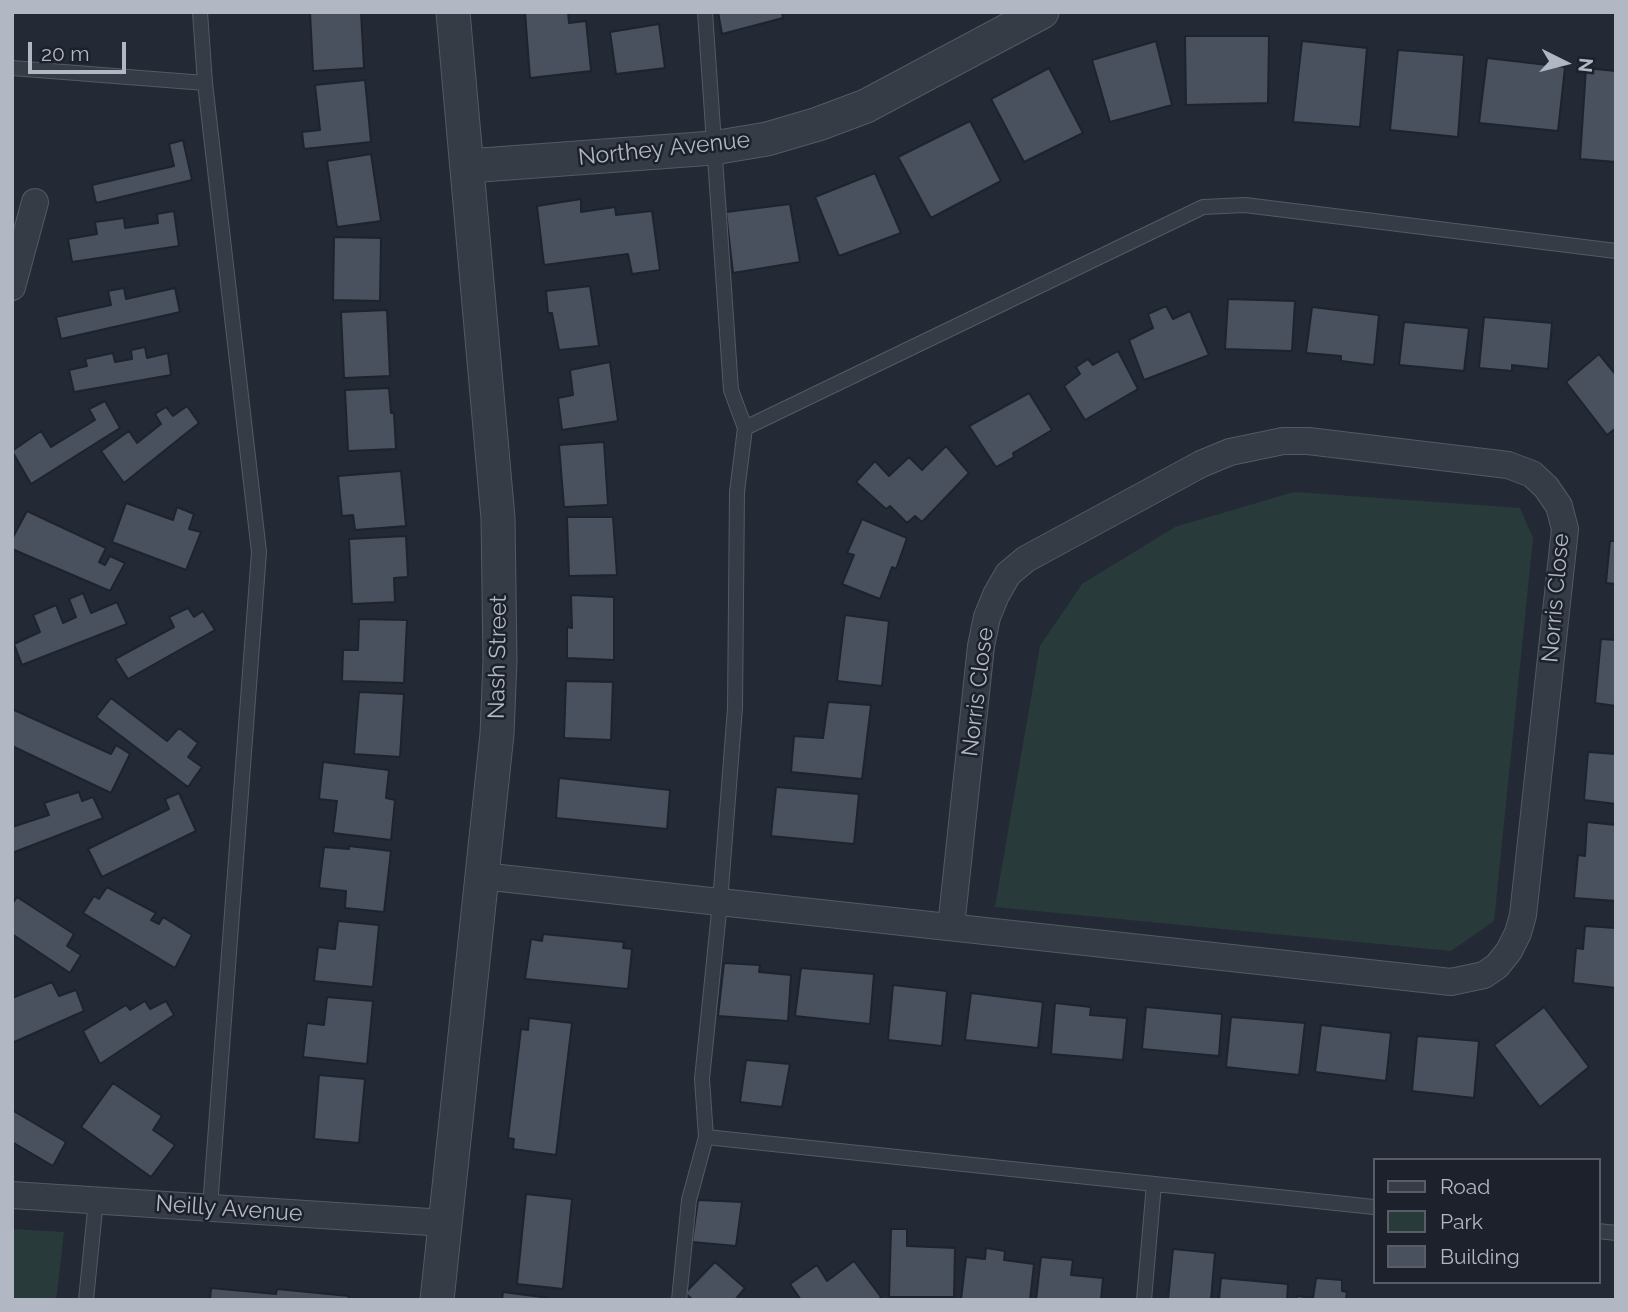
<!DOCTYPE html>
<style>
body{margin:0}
#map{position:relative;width:1628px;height:1312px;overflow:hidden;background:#232a35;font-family:Raleway,sans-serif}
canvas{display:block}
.frame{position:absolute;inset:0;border:14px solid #b1b7c3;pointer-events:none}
.legend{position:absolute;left:1373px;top:1158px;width:228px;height:126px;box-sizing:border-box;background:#1c212b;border:2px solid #585d68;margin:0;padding:9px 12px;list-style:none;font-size:21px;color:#b1b7c3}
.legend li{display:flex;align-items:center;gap:14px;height:35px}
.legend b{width:35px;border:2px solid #585d68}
.north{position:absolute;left:1530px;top:28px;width:70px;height:70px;-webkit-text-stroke:5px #1c212b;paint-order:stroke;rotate:96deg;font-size:19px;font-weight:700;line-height:28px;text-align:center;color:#b1b7c3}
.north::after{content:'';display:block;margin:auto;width:24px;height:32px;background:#b1b7c3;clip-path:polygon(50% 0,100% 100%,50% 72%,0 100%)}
.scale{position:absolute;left:28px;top:42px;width:98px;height:32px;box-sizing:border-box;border:4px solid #b1b7c3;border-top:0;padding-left:9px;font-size:21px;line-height:24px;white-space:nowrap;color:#b1b7c3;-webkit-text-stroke:5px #1c212b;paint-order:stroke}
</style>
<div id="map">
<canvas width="1628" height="1312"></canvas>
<div class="frame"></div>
<ul class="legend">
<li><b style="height:9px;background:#363c46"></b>Road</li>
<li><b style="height:19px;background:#293a3b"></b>Park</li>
<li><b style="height:19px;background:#49515f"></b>Building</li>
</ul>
<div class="north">N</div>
<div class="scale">20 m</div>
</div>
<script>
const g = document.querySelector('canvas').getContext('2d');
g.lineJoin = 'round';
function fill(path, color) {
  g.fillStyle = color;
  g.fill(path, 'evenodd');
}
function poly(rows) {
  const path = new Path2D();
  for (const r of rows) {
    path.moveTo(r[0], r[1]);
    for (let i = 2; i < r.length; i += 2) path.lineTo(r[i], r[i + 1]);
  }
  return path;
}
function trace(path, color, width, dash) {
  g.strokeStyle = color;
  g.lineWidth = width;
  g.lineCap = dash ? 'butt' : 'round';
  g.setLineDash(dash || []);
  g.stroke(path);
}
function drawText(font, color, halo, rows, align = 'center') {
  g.font = font + ' Raleway,sans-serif';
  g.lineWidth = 5;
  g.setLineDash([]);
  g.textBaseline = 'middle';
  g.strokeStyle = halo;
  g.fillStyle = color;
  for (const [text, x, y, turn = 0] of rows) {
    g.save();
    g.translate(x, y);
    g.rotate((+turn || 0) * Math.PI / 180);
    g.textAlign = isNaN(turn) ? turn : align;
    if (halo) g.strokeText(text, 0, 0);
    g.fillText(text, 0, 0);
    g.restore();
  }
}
const green = poly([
 [1294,492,1520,508,1533,538,1494,921,1451,951,995,907,1040,646,1082,584,1175,527],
 [12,1229,64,1232,56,1300,12,1300]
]);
const building = poly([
 [310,12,361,12,364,68,313,71,310,12],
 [525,12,568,12,569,23,586,21,591,71,530,78,525,12],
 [718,12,782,12,783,18,722,34,718,12],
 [659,24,665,68,616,74,610,32,659,24],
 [1185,36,1269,36,1268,103,1186,105,1185,36],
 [1156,41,1172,105,1110,122,1092,60,1156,41],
 [1302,41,1367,48,1360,127,1293,122,1302,41],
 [1398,50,1464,55,1458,137,1390,130,1398,50],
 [1487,58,1565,67,1558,131,1479,123,1487,58],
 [1049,68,1083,133,1024,162,991,99,1049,68],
 [1586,68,1616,71,1616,162,1580,159,1586,68],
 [365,80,371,142,304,149,302,132,320,130,315,85,365,80],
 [970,121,1001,181,931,218,898,157,970,121],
 [183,140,192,180,96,203,92,185,174,166,169,144,183,140],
 [371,154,381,221,337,227,327,161,371,154],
 [875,173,901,233,839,256,815,197,875,173],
 [581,199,581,212,615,207,616,215,652,211,660,270,632,274,628,254,544,265,537,206,581,199],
 [790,204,800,262,733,273,726,212,790,204],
 [174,211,179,246,72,262,68,239,97,234,95,222,124,218,125,228,158,223,157,214,174,211],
 [334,237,381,238,380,301,333,300,334,237],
 [590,286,599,346,559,350,552,313,548,313,546,291,590,286],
 [124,288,126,299,175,288,180,312,61,339,56,317,111,305,108,291,124,288],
 [1228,299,1295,301,1292,351,1225,349,1228,299],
 [1166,306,1173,319,1190,311,1209,355,1144,380,1129,340,1153,328,1148,314,1166,306],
 [1312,307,1379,315,1374,365,1341,361,1341,356,1306,353,1312,307],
 [387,310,390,376,344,378,341,312,387,310],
 [1484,317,1552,323,1548,369,1512,365,1512,371,1479,368,1484,317],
 [1404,322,1469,328,1464,371,1399,365,1404,322],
 [145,347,147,358,168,353,171,375,74,392,69,370,87,366,85,359,113,353,115,362,132,359,131,350,145,347],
 [1118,351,1138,389,1085,420,1064,386,1080,374,1076,367,1088,359,1093,365,1118,351],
 [1599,354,1616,375,1616,428,1607,435,1566,382,1599,354],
 [610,362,618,421,562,430,558,398,573,395,570,370,610,362],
 [389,388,391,413,394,413,396,449,348,451,345,390,389,388],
 [1029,393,1052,430,1013,453,1014,457,996,467,969,426,1029,393],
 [105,401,120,428,31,484,12,451,41,431,51,447,95,420,89,409,105,401],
 [187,406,199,423,124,483,101,451,129,431,137,443,161,424,155,414,166,407,173,416,187,406],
 [604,442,608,505,564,507,559,445,604,442],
 [946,446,969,473,922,522,915,516,907,523,890,506,886,509,856,482,875,461,889,476,909,457,922,470,946,446],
 [401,471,406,526,355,530,353,515,342,516,338,476,401,471],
 [126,503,173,520,177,507,194,514,189,529,201,532,186,570,112,542,126,503],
 [27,511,106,548,99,562,105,565,110,556,125,563,110,591,12,549,12,539,27,511],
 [567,517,613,517,617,575,569,576,567,517],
 [862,519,907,538,896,569,892,567,880,599,842,584,854,555,847,553,862,519],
 [406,536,408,577,394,578,395,602,352,604,349,539,406,536],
 [1610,541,1616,541,1616,584,1606,583,1610,541],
 [83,593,91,613,117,602,127,624,22,665,14,644,40,632,33,615,56,605,63,623,76,617,69,599,83,593],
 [571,595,614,597,614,660,567,658,567,627,572,628,571,595],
 [188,608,194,617,203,611,215,630,128,679,115,659,174,627,169,617,188,608],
 [845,615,889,621,882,686,837,681,845,615],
 [359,619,407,620,404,683,342,681,343,650,358,650,359,619],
 [1601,639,1616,640,1616,706,1595,703,1601,639],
 [566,681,613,682,611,740,564,738,566,681],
 [359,692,404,694,400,757,354,754,359,692],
 [111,698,167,741,179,728,198,743,188,757,202,767,188,787,96,717,111,698],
 [828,702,871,705,862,779,791,772,794,736,823,738,828,702],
 [12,709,111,754,116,745,130,754,111,793,12,746,12,709],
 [1588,752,1616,754,1616,804,1584,800,1588,752],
 [323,762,389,770,386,798,395,800,391,840,333,833,337,801,319,799,323,762],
 [559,778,670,790,667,829,556,818,559,778],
 [776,787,859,794,854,844,771,836,776,787],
 [79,792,82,801,93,797,103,818,12,853,12,827,49,815,44,803,79,792],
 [179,793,196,831,102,877,88,849,169,809,165,799,179,793],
 [1587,822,1616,825,1616,901,1574,898,1578,855,1585,856,1587,822],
 [349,846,391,851,384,912,345,908,346,891,319,888,324,847,349,849,349,846],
 [107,887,156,913,151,920,159,924,163,917,192,935,175,968,83,913,94,896,99,899,107,887],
 [17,897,74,934,67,946,81,955,70,973,12,934,12,904,17,897],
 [338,921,379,925,373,987,314,981,318,947,335,949,338,921],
 [1585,926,1616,928,1616,988,1573,983,1576,948,1583,949,1585,926],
 [543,934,624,942,623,948,632,949,628,989,525,979,531,939,542,941,543,934],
 [724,963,760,965,759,972,791,975,788,1021,718,1016,724,963],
 [801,968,874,974,870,1024,795,1016,801,968],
 [52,982,59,996,76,990,84,1011,12,1043,12,998,52,982],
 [893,985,947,991,942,1046,888,1040,893,985],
 [971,993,1043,1002,1038,1048,965,1040,971,993],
 [327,997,373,1001,367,1064,303,1057,307,1023,324,1025,327,997],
 [145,1001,150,1009,166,1001,174,1015,100,1064,83,1031,126,1005,130,1010,145,1001],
 [1055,1003,1091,1007,1090,1015,1127,1018,1123,1060,1051,1054,1055,1003],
 [1146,1007,1222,1014,1219,1056,1142,1049,1146,1007],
 [1544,1007,1589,1067,1540,1107,1494,1045,1544,1007],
 [1231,1017,1305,1023,1299,1075,1226,1067,1231,1017],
 [529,1018,572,1023,556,1155,513,1149,514,1139,508,1138,521,1029,528,1030,529,1018],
 [1321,1025,1391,1033,1386,1081,1315,1072,1321,1025],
 [1417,1036,1479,1041,1474,1098,1412,1091,1417,1036],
 [746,1060,790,1064,782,1107,740,1102,746,1060],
 [319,1075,365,1079,359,1143,314,1139,319,1075],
 [113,1083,162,1116,153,1130,175,1145,151,1177,81,1127,113,1083],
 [12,1110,66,1142,53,1166,12,1142,12,1110],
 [526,1194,572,1199,563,1289,517,1284,526,1194],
 [698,1200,742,1202,736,1246,692,1242,698,1200],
 [891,1229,907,1229,907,1246,955,1248,954,1297,889,1297,891,1229],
 [986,1248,1005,1251,1004,1260,1034,1264,1030,1300,961,1300,966,1257,985,1259,986,1248],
 [1173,1249,1215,1253,1211,1300,1168,1300,1173,1249],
 [1041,1257,1073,1260,1071,1275,1103,1278,1101,1300,1036,1300,1041,1257],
 [854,1261,881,1297,878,1300,801,1300,790,1284,817,1265,827,1281,854,1261],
 [715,1262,745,1288,735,1300,693,1300,685,1293,715,1262],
 [1221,1278,1288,1284,1287,1300,1219,1300,1221,1278],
 [1316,1278,1342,1280,1342,1291,1347,1292,1346,1300,1297,1300,1297,1296,1313,1298,1316,1278],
 [211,1288,276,1294,277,1289,349,1296,348,1300,210,1300,211,1288],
 [503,1292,549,1298,549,1300,502,1300,503,1292]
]);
const service = poly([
 [200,12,205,83,259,552,210,1207],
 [12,68,205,83],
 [745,428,1203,207,1245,205,1616,251],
 [706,1137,1374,1207],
 [1598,1231,1616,1233],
 [86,1300,96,1200],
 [679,1300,689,1200,706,1137,702,1079,720,902,735,708,737,492,745,428,731,390,705,12],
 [1144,1300,1154,1184]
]);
const minor = poly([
 [12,287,35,202],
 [482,876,1451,982,1484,975,1497,966,1509,951,1518,933,1523,915,1565,529,1559,506,1546,487,1532,474,1508,465,1308,441,1283,441,1230,452,1201,464,1026,559,1008,574,996,595,987,617,981,646,951,927],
 [12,1195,445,1223]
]);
const tertiary = poly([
 [468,166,713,148,767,139,818,124,866,106,1042,12],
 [437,1300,497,734,500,661,498,518,453,12]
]);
const streetNames = [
 ["Northey Avenue",664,149,-6],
 ["Norris Close",1556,598,-85],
 ["Nash Street",498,657,-89],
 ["Norris Close",978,692,-83],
 ["Neilly Avenue",229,1209,4]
];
fill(green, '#293a3b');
fill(building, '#49515f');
trace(building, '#1e232d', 2);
trace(service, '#545a64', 16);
trace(minor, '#545a64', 28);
trace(tertiary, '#545a64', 35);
trace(service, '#363c46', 14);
trace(minor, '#363c46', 26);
trace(tertiary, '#363c46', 33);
drawText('23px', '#b1b7c3', '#1c212b', streetNames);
</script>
